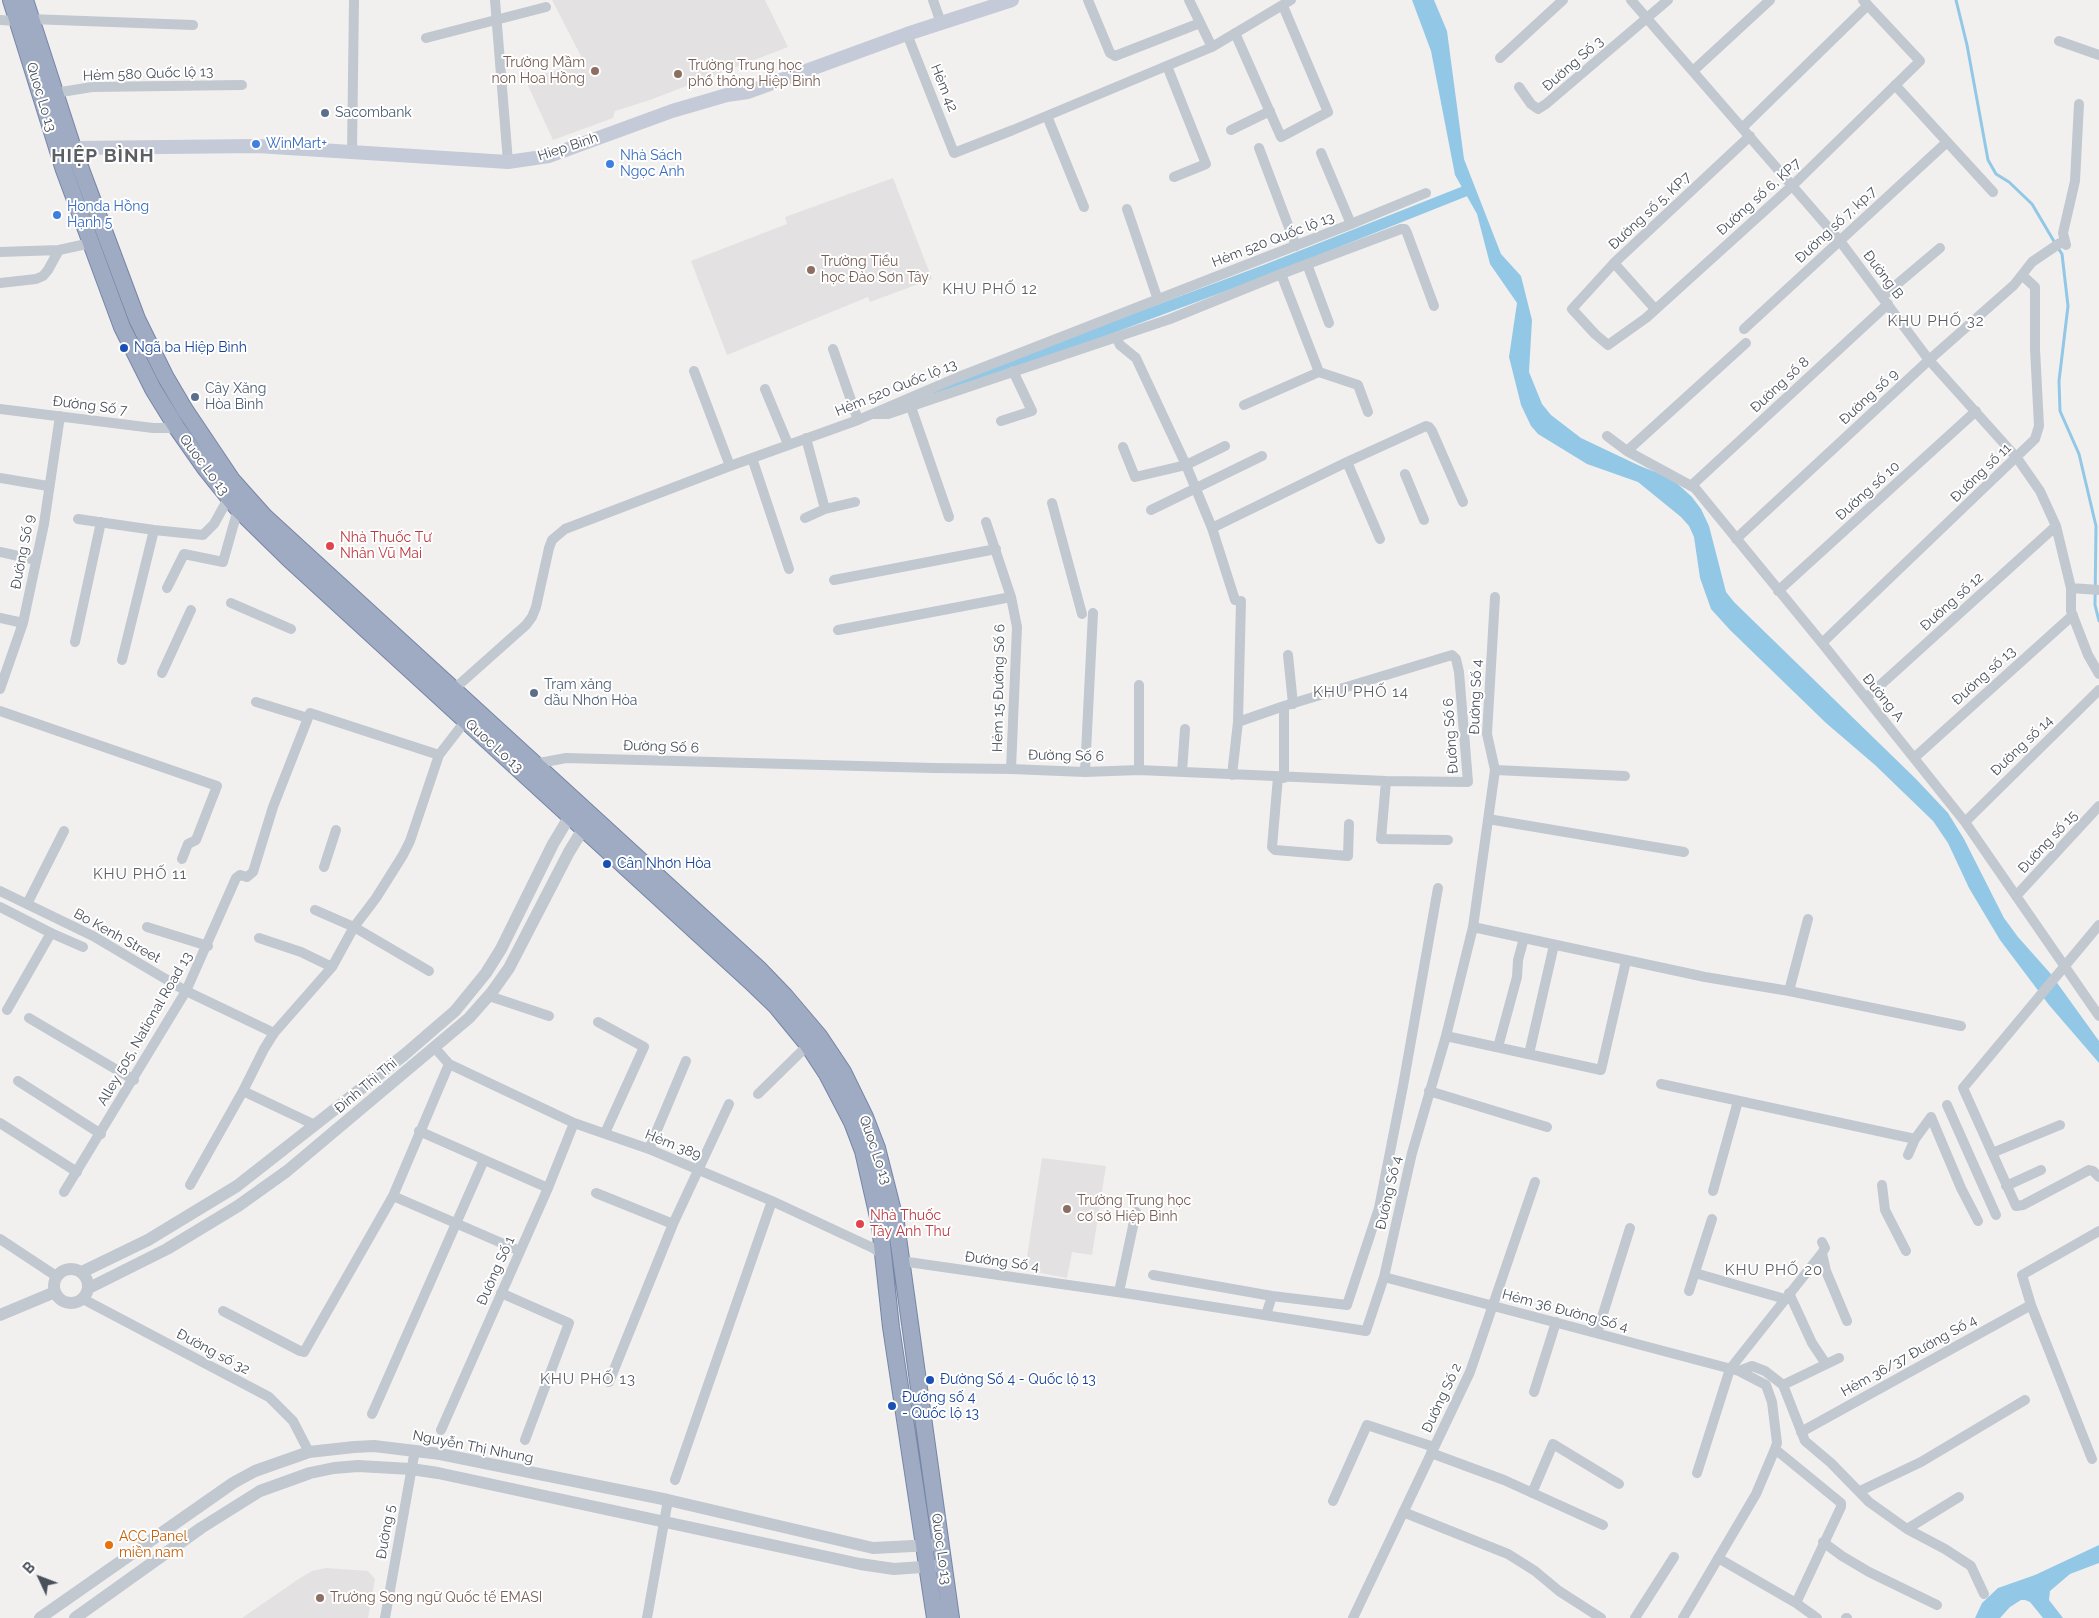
<!DOCTYPE html>
<meta charset="utf-8">
<style>
body{margin:0}
#map{position:relative;width:2099px;height:1618px;overflow:hidden;background:#f2f0ef;font-family:Raleway,sans-serif}
canvas{display:block}
.north{position:absolute;left:15px;top:1553px;width:50px;height:50px;-webkit-text-stroke:4px #fff;paint-order:stroke;rotate:313deg;font-size:14px;font-weight:700;line-height:20px;text-align:center;color:#49505b}
.north::after{content:'';display:block;margin:auto;width:18px;height:22px;background:#49505b;clip-path:polygon(50% 0,100% 100%,50% 72%,0 100%)}
</style>
<div id="map">
<canvas width="2099" height="1618"></canvas>
<div class="north">B</div>
</div>
<script>
const g = document.querySelector('canvas').getContext('2d');
g.lineJoin = 'round';
function fill(path, color) {
  g.fillStyle = color;
  g.fill(path, 'evenodd');
}
function poly(rows) {
  const path = new Path2D();
  for (const r of rows) {
    if (r.length === 3) {
      path.moveTo(r[0] + r[2], r[1]);
      path.arc(r[0], r[1], r[2], 0, 2 * Math.PI);
      continue;
    }
    path.moveTo(r[0], r[1]);
    for (let i = 2; i < r.length; i += 2) path.lineTo(r[i], r[i + 1]);
  }
  return path;
}
function trace(path, color, width, dash) {
  g.strokeStyle = color;
  g.lineWidth = width;
  g.lineCap = dash ? 'butt' : 'round';
  g.setLineDash(dash || []);
  g.stroke(path);
}
function drawText(font, color, halo, rows, align = 'center') {
  g.font = font + ' Raleway,sans-serif';
  g.lineWidth = 4;
  g.setLineDash([]);
  g.textBaseline = 'middle';
  g.strokeStyle = halo;
  g.fillStyle = color;
  for (const [text, x, y, turn = 0] of rows) {
    g.save();
    g.translate(x, y);
    g.rotate((+turn || 0) * Math.PI / 180);
    g.textAlign = isNaN(turn) ? turn : align;
    if (halo) g.strokeText(text, 0, 0);
    g.fillText(text, 0, 0);
    g.restore();
  }
}
const education = poly([
 [552,0,765,0,788,47,650,100,615,111,613,118,553,140,526,81,583,60],
 [893,178,932,279,870,302,868,297,727,355,691,261,787,224,785,217],
 [1042,1158,1106,1166,1092,1255,1072,1252,1067,1278,1025,1270],
 [326,1568,368,1571,375,1579,368,1618,242,1618,300,1578,312,1571]
]);
const water = poly([
 [1412,0,1434,0,1447,31,1464,159,1501,254,1521,276,1532,320,1529,372,1542,404,1551,415,1581,438,1640,466,1671,478,1692,497,1701,509,1709,526,1726,592,1734,602,1916,779,1948,813,1964,839,2004,918,2018,937,2050,973,2099,1041,2099,1063,2049,1005,2000,940,1969,888,1948,843,1933,821,1875,765,1826,723,1730,630,1711,609,1700,578,1694,537,1689,526,1681,517,1638,482,1587,464,1538,434,1531,426,1521,405,1509,357,1517,303,1490,264,1477,214,1455,175,1431,51],
 [2099,1545,2099,1563,2070,1574,2050,1591,2049,1600,2063,1618,2043,1618,2030,1602,2025,1600,2021,1600,2010,1607,2000,1618,1975,1618,1982,1603,1998,1588,2035,1575]
]);
const stream = poly([
 [1956,0,1967,45,1988,160,1996,174,2009,182,2032,204,2055,243],
 [2058,248,2062,254,2068,306,2059,381,2060,411,2079,454,2096,526,2095,605,2099,621]
]);
const canal = poly([
 [937,393,1266,270,1468,190]
]);
const minor = poly([
 [495,0,508,162],
 [933,0,941,23],
 [1088,0,1110,53,1115,56,1200,23],
 [1189,0,1212,47],
 [1631,0,1840,241,1929,360,2017,458,2040,491,2056,526,2071,588,2071,611,2088,655,2099,674],
 [30,19,193,25],
 [0,20,17,21],
 [1235,33,1281,137,1328,112,1283,6],
 [907,34,954,153,1013,130,1212,47,1291,0],
 [426,38,546,7],
 [2059,41,2099,55],
 [1500,58,1563,0],
 [1167,66,1206,164,1174,177],
 [1693,71,1770,0],
 [1895,85,1993,192],
 [1519,87,1531,104,1538,109,1546,104,1668,0],
 [55,93,92,87,242,85],
 [1047,116,1084,207],
 [1742,128,1868,5],
 [1231,130,1270,111],
 [1750,136,1614,263,1572,309,1595,334,1608,345,1646,318,1793,185,1920,61,1863,0],
 [1259,148,1296,246],
 [352,153,354,0],
 [1321,153,1351,224],
 [1127,209,1158,300],
 [2066,245,2063,233,2075,181,2079,104],
 [0,252,59,250,91,243],
 [1614,263,1655,309],
 [1307,264,1329,323],
 [1281,274,1319,372],
 [0,283,36,279,43,276,48,270,59,250],
 [1883,296,1940,248],
 [1744,329,1947,142],
 [1116,337,1120,345,1136,358,1186,465,1212,528,1235,600],
 [833,349,858,420],
 [694,371,730,466],
 [765,389,788,444],
 [1244,405,1319,372,1358,385,1368,412],
 [911,407,949,517],
 [0,409,153,428,177,428],
 [873,414,888,414,1170,319,1281,274,1401,229,1405,229,1407,233,1434,306],
 [1001,421,1032,411,1013,371],
 [1607,436,1627,451,1695,488,1822,643,1965,822,2099,1016],
 [806,438,825,509],
 [1123,447,1135,477,1186,465,1225,446],
 [1627,451,1746,343],
 [752,458,789,569],
 [1347,462,1380,539],
 [1405,474,1424,520],
 [0,478,48,486],
 [1691,486,1888,304],
 [1052,503,1082,614],
 [1151,510,1262,456],
 [805,518,825,509,855,502],
 [78,519,154,530,203,535,214,524,229,497],
 [986,522,1011,597,1017,627,1011,769],
 [1212,528,1347,462,1426,426,1429,427,1432,431,1463,502],
 [1736,539,1929,360,2014,285,2032,262,2060,243],
 [0,552,36,560],
 [834,580,996,549],
 [167,588,184,554,223,562,238,509],
 [2071,588,2099,590],
 [1778,591,1976,411],
 [231,603,291,629],
 [0,618,23,623],
 [838,630,1011,597],
 [75,642,101,522],
 [1822,643,2035,439,2039,426,2035,349,2035,287,2022,275],
 [1288,655,1293,704],
 [122,660,154,530],
 [162,673,191,610],
 [0,689,23,623,44,524,60,416],
 [453,690,526,625,532,617,536,607,549,548,552,540,565,529,730,466,858,420,956,378,1351,224,1426,193],
 [1866,698,2056,526],
 [1284,706,1284,778],
 [0,711,217,786,196,840,188,844,182,859],
 [310,713,439,755],
 [1914,758,2073,615],
 [534,764,566,758,933,768,1011,769,1085,772,1139,770,1386,781,1468,782,1459,672,1456,659,1452,655,1284,706,1238,722],
 [1139,770,1139,685],
 [1495,770,1625,776],
 [1085,772,1093,613],
 [1182,772,1185,729],
 [1232,775,1238,722,1241,601],
 [1278,777,1272,847,1275,850,1348,856,1349,824],
 [1386,781,1381,839,1448,840],
 [1488,819,1684,852],
 [1965,822,2099,690],
 [324,867,336,830],
 [0,891,93,936,186,991,274,1033],
 [2016,896,2099,806],
 [27,904,64,831],
 [0,907,51,933,7,1010],
 [315,910,354,927,429,971],
 [2099,925,1963,1088,2016,1206,2023,1205,2089,1170,2093,1171,2099,1177],
 [147,927,208,946],
 [1473,927,1705,977,1789,991,1961,1026],
 [51,933,83,947],
 [259,938,301,952,332,967],
 [1789,991,1808,919],
 [489,996,549,1016],
 [29,1018,134,1080],
 [598,1022,644,1047,605,1133],
 [1446,1036,1601,1070,1626,961],
 [1498,1047,1517,977,1518,960,1524,938],
 [1529,1054,1554,945],
 [449,1064,574,1123,649,1149,772,1201,873,1248,884,1256],
 [18,1081,101,1134],
 [1661,1084,1915,1139],
 [243,1091,315,1125],
 [1429,1091,1547,1127],
 [758,1094,808,1045],
 [1947,1105,1996,1215],
 [1931,1117,1961,1188,1978,1221],
 [0,1123,77,1172],
 [419,1131,548,1188],
 [649,1149,686,1061],
 [1992,1153,2060,1125],
 [1908,1155,1915,1139,1931,1117],
 [190,1185,243,1091,264,1049,274,1033,332,967,354,927,376,898,403,855,410,841,439,755,466,720],
 [1882,1185,1885,1210,1906,1251],
 [2006,1186,2041,1170],
 [1713,1191,1738,1101],
 [64,1192,186,991,236,878,240,875,247,877,253,872,273,807,308,718,256,702],
 [596,1193,673,1224],
 [393,1196,520,1251],
 [0,1239,56,1276],
 [1822,1253,1826,1271,1847,1321],
 [901,1261,1131,1294,1366,1331,1384,1277,1412,1153,1446,1036,1473,927,1495,770,1487,734,1495,597],
 [1695,1273,1785,1299],
 [1153,1275,1272,1296,1347,1305,1379,1208,1403,1086,1438,888],
 [1384,1277,1739,1371,1766,1385,1772,1402,1777,1443,1775,1449,1756,1494,1683,1618],
 [1689,1291,1712,1219],
 [1119,1292,1136,1212],
 [501,1293,569,1323,525,1440],
 [1789,1293,1812,1343,1826,1364],
 [83,1299,269,1397,293,1421,309,1452],
 [223,1311,300,1351,304,1352,393,1196,449,1064,435,1048],
 [1266,1315,1272,1296],
 [1597,1333,1630,1228],
 [1739,1371,1752,1366,1765,1371,1783,1385,1805,1441,1831,1463,1869,1502,1907,1529,1945,1549,1971,1566,1984,1594],
 [609,1382,673,1224,729,1104],
 [1783,1385,1839,1358],
 [1534,1392,1556,1322],
 [372,1414,484,1160],
 [441,1430,548,1188,574,1123],
 [1801,1432,2031,1305],
 [1775,1449,1841,1503,1841,1507,1796,1603],
 [1431,1453,1504,1480,1603,1525],
 [2092,1459,2031,1305,2022,1275,2099,1231],
 [1697,1473,1730,1369,1822,1253,1825,1248,1822,1242],
 [675,1480,772,1201],
 [1860,1491,1921,1462,2025,1400],
 [1532,1493,1553,1444,1619,1484],
 [1333,1501,1367,1425,1434,1447],
 [1403,1512,1508,1554,1535,1571,1559,1591,1601,1618],
 [1907,1529,1959,1497],
 [1823,1542,1842,1556,1869,1572,1937,1605],
 [1718,1558,1796,1603,1817,1618],
 [385,1618,415,1450],
 [647,1618,668,1500],
 [1353,1618,1470,1372,1535,1182],
 [1635,1618,1674,1557],
 [1846,1618,1847,1618]
]);
const tertiary = poly([
 [71,1286,17],
 [82,1272,148,1240,237,1186,404,1055,455,1011,486,973,501,949,553,844,574,809],
 [89,1288,167,1249,238,1206,287,1171,469,1018,492,992,509,968,569,852,588,821],
 [0,1315,55,1292],
 [40,1618,233,1483,255,1471,309,1452,354,1447,374,1446,440,1454,668,1500,873,1548,933,1545],
 [75,1618,201,1528,260,1491,310,1473,334,1468,358,1466,411,1469,438,1473,860,1564,894,1569,936,1566]
]);
const secondary = poly([
 [73,148,257,146,508,162,549,156,672,111,727,95,748,92,907,34,1012,0]
]);
const trunk = poly([
 [11,0,64,170,122,327,153,389,177,428,205,468,238,509,288,558,750,981,776,1006,808,1045,827,1074,852,1122,863,1151,880,1226,891,1327,935,1618],
 [25,0,73,148,137,319,165,376,185,410,232,480,265,517,760,970,785,996,819,1036,843,1072,865,1117,877,1148,896,1223,951,1618]
]);
const markers = [
 [595,71,5,"#8d6e63"],
 [678,74,5,"#8d6e63"],
 [325,113,5,"#5c6f8a"],
 [256,144,5,"#3f7fe0"],
 [610,164,5,"#3f7fe0"],
 [57,215,5,"#3f7fe0"],
 [811,270,5,"#8d6e63"],
 [124,348,5,"#1a4fb4"],
 [195,397,5,"#5c6f8a"],
 [330,546,5,"#e0444e"],
 [534,693,5,"#5c6f8a"],
 [607,864,5,"#1a4fb4"],
 [1067,1209,5,"#8d6e63"],
 [860,1224,5,"#e0444e"],
 [930,1380,5,"#1a4fb4"],
 [892,1406,5,"#1a4fb4"],
 [109,1545,5,"#e8710a"],
 [320,1598,5,"#8d6e63"]
];
const educationNames = [
 ["Trường Mầm",585,63,"right"],
 ["non Hoa Hồng",585,79,"right"],
 ["Trường Trung học",688,66],
 ["phổ thông Hiệp Bình",688,82],
 ["Trường Tiểu",821,262],
 ["học Đào Sơn Tây",821,278],
 ["Trường Trung học",1077,1201],
 ["cơ sở Hiệp Bình",1077,1217],
 ["Trường Song ngữ Quốc tế EMASI",330,1598]
];
const streetNames = [
 ["Đường Số 3",1573,64,-41],
 ["Hẻm 580 Quốc lộ 13",148,74,-2],
 ["Hẻm 42",944,88,68],
 ["Quoc Lo 13",41,97,73],
 ["Hiep Binh",568,147,-18],
 ["Đường số 6, KP.7",1759,197,-42],
 ["Đường số 5, KP.7",1650,211,-43],
 ["Đường số 7, kp.7",1836,225,-43],
 ["Hẻm 520 Quốc lộ 13",1273,240,-21],
 ["Đường B",1883,275,53],
 ["Đường số 8",1780,385,-43],
 ["Hẻm 520 Quốc lộ 13",896,388,-22],
 ["Đường số 9",1869,397,-43],
 ["Đường Số 7",90,406,7],
 ["Quoc Lo 13",204,465,53],
 ["Đường số 11",1981,473,-44],
 ["Đường số 10",1868,491,-42],
 ["Đường Số 9",23,552,-79],
 ["Đường số 12",1952,602,-42],
 ["Đường số 13",1984,676,-42],
 ["Hẻm 15 Đường Số 6",999,688,-89],
 ["Đường Số 4",1476,697,-88],
 ["Đường A",1883,698,51],
 ["Đường Số 6",1451,736,-94],
 ["Quoc Lo 13",494,746,42],
 ["Đường số 14",2022,746,-44],
 ["Đường Số 6",661,747,2],
 ["Đường Số 6",1066,756,1],
 ["Đường số 15",2048,842,-47],
 ["Bo Kenh Street",117,936,29],
 ["Alley 505, National Road 13",145,1029,-60],
 ["Đinh Thị Thi",366,1086,-40],
 ["Hẻm 389",673,1145,22],
 ["Quoc Lo 13",875,1150,71],
 ["Đường Số 4",1389,1193,-77],
 ["Đường Số 4",1002,1262,8],
 ["Đường Số 1",496,1271,-66],
 ["Hẻm 36 Đường Số 4",1565,1311,15],
 ["Đường số 32",213,1352,28],
 ["Hẻm 36/37 Đường Số 4",1909,1356,-29],
 ["Đường Số 2",1442,1398,-65],
 ["Nguyễn Thị Nhung",473,1447,11],
 ["Đường 5",386,1532,-80],
 ["Quoc Lo 13",941,1549,82]
];
const serviceNames = [
 ["Sacombank",335,113],
 ["Cây Xăng",205,389],
 ["Hòa Bình",205,405],
 ["Trạm xăng",544,685],
 ["dầu Nhơn Hòa",544,701]
];
const shopNames = [
 ["WinMart+",266,144],
 ["Nhà Sách",620,156],
 ["Ngọc Anh",620,172],
 ["Honda Hồng",67,207],
 ["Hạnh 5",67,223]
];
const transitNames = [
 ["Ngã ba Hiệp Bình",134,348],
 ["Cân Nhơn Hòa",617,864],
 ["Đường Số 4 - Quốc lộ 13",940,1380],
 ["Đường số 4",902,1398],
 ["- Quốc lộ 13",902,1414]
];
const healthNames = [
 ["Nhà Thuốc Tư",340,538],
 ["Nhân Vū Mai",340,554],
 ["Nhà Thuốc",870,1216],
 ["Tây Anh Thư",870,1232]
];
const foodNames = [
 ["ACC Panel",119,1537],
 ["miền nam",119,1553]
];
const neighbourhoodNames = [
 ["KHU PHỐ 12",990,289],
 ["KHU PHỐ 32",1936,321],
 ["KHU PHỐ 14",1361,692],
 ["KHU PHỐ 11",140,874],
 ["KHU PHỐ 20",1774,1270],
 ["KHU PHỐ 13",588,1379]
];
const districtNames = [
 ["HIỆP BÌNH",103,156]
];
fill(education, '#e3e1e1');
fill(water, '#92c8e6');
trace(stream, '#92c8e6', 3);
trace(canal, '#92c8e6', 11);
trace(trunk, '#7686a6', 18);
trace(minor, '#c1c8d0', 10);
trace(tertiary, '#c1c8d0', 12);
trace(secondary, '#c4cad7', 14);
trace(trunk, '#9eabc3', 16);
for (const [x, y, r, color] of markers) {
  const dot = new Path2D();
  dot.arc(x, y, r, 0, 2 * Math.PI);
  g.fillStyle = color;
  g.fill(dot);
  trace(dot, '#fff', 2);
}
drawText('14px', '#785e54', '#fff', educationNames, 'left');
drawText('14px', '#49505b', '#fff', streetNames);
drawText('14px', '#4e5e75', '#fff', serviceNames, 'left');
drawText('14px', '#366cbe', '#fff', shopNames, 'left');
drawText('14px', '#164399', '#fff', transitNames, 'left');
drawText('14px', '#be3a42', '#fff', healthNames, 'left');
drawText('14px', '#c56008', '#fff', foodNames, 'left');
g.letterSpacing = '1px';
drawText('15px', '#5c5f64', '#fff', neighbourhoodNames);
g.letterSpacing = '0px';
g.letterSpacing = '1px';
drawText('bold 19px', '#5c5f64', '#fff', districtNames);
g.letterSpacing = '0px';
</script>
